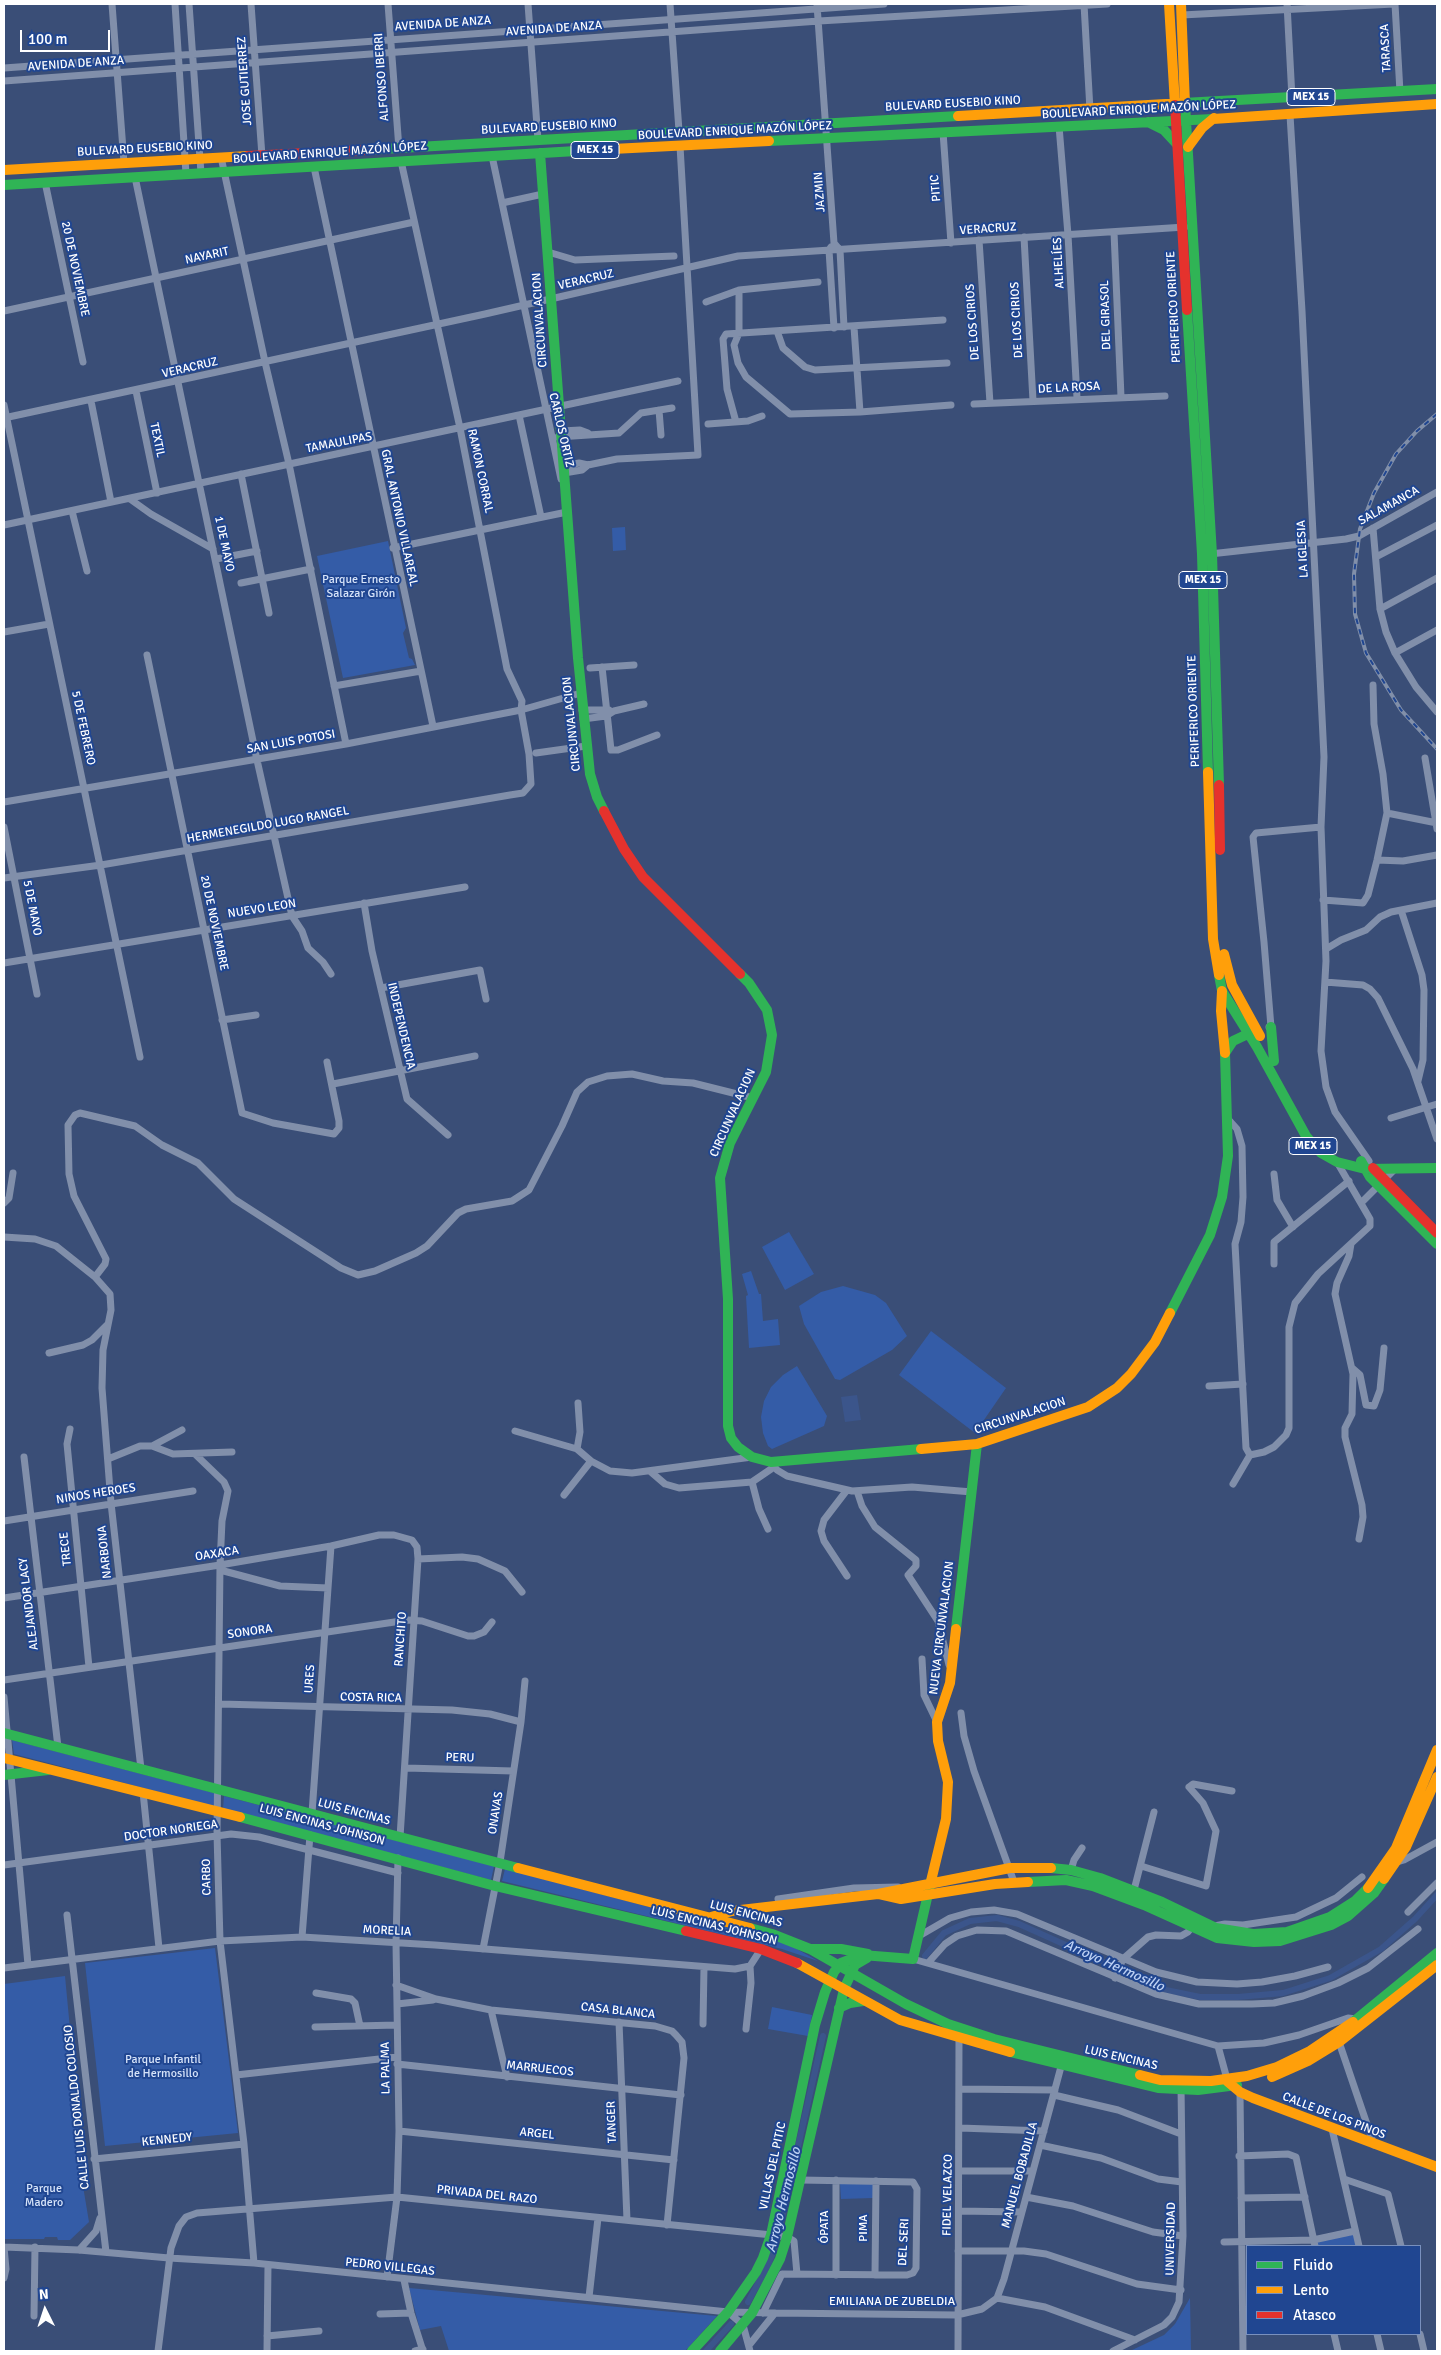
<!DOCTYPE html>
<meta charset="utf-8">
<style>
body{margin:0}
#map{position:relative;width:1441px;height:2355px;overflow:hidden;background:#3a4e77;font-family:Signika,sans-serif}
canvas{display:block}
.frame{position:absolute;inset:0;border:5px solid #fff;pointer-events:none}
.legend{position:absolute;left:1246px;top:2245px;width:175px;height:90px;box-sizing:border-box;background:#204691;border:1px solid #7990bd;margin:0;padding:6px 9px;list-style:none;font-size:15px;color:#fff}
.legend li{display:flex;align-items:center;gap:10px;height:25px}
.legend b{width:25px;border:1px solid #7990bd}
.north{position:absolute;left:20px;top:2285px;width:50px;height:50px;-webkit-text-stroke:4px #204691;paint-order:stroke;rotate:356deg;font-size:14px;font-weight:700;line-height:20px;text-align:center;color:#fff}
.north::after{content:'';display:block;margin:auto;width:18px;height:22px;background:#fff;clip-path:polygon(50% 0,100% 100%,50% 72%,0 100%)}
.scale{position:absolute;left:20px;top:30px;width:90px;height:22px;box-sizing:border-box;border:2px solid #fff;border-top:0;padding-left:6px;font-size:15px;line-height:18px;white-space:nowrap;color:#fff;-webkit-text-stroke:4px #204691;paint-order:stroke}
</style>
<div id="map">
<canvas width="1441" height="2355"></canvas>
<div class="frame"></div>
<ul class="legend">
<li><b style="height:6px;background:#30b455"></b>Fluido</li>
<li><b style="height:6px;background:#ff9f0a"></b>Lento</li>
<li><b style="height:6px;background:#e5322d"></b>Atasco</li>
</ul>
<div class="north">N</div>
<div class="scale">100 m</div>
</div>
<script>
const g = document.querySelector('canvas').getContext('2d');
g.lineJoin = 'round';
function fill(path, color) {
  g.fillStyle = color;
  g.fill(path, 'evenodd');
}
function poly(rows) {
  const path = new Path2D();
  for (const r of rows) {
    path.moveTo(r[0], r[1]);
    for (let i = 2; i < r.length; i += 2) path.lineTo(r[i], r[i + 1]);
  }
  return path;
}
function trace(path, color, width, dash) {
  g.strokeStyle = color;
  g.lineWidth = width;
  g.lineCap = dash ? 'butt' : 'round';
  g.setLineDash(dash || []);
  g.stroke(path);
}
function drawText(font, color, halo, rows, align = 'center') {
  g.font = font + ' Signika,sans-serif';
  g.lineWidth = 4;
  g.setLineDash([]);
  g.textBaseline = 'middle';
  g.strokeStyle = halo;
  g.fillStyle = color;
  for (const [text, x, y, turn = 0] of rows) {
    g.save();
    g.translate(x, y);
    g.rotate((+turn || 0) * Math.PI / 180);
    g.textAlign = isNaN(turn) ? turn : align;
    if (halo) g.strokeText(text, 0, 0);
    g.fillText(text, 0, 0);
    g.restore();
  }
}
const green = poly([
 [625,527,626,550,613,551,612,528],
 [388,541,406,628,403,633,409,658,412,659,415,665,343,678,317,556],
 [789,1232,814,1274,785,1290,762,1247],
 [751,1271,759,1294,761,1294,763,1321,778,1319,780,1345,749,1348,746,1296,748,1295,742,1274],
 [843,1286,875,1295,886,1303,907,1336,892,1350,840,1380,835,1379,804,1324,799,1306,821,1292],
 [931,1331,1006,1388,975,1433,899,1375],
 [797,1366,827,1416,824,1426,772,1449,768,1446,763,1433,761,1417,764,1401,771,1387,783,1375],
 [12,1740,218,1794,216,1807,14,1754],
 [224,1796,494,1866,491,1880,223,1809],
 [505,1869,786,1943,818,1961,782,1949,502,1881],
 [215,1948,238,2133,105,2146,85,1963],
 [65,1976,84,2177,82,2180,89,2222,70,2240,58,2240,57,2237,45,2237,44,2239,4,2239,4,1984],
 [772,2007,812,2015,808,2036,768,2029],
 [840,2184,873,2184,873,2198,841,2199],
 [1355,2234,1358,2246,1317,2246,1316,2242],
 [409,2288,717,2316,685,2351,449,2351,441,2326,420,2330],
 [1190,2298,1191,2351,1130,2351,1164,2335,1175,2324]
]);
const water = poly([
 [857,1395,861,1420,845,1422,841,1397]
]);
const canal = poly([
 [925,1956,944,1933,970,1921,997,1918,1019,1924,1166,1990,1200,1997,1238,1997,1283,1993,1330,1978,1381,1949,1415,1919,1437,1895],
 [748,2302,767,2267,775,2248,823,2036],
 [706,2351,731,2324]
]);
const street = poly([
 [112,4,124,163],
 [175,4,186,174],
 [189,4,201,173],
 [251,4,262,156],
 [388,4,399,149],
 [528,4,538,140],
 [670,4,679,131],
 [1084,4,1090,110],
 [1287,4,1292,98],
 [1395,4,1400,92],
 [817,5,834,243,840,250,844,327],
 [1182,15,1394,4],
 [4,68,884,4],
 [4,81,819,21,1107,4],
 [1290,115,1302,311,1324,757,1321,827,1326,961,1321,1051,1326,1087,1335,1112,1369,1161],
 [1059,126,1068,235,1077,398],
 [943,132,951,243],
 [492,156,561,479],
 [221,157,265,362,289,464,346,744],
 [314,167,433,726],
 [135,177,257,760,292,916,302,931,308,948,323,962,331,974],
 [45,182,83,362],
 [502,203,543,194],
 [1114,232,1121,397],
 [1024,237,1033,401],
 [979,240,990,403],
 [831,247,829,250,834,328],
 [548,252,575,260,674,256],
 [739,290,739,333,734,345,738,363,746,377,790,414,860,412,951,405],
 [706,302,739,290,818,282],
 [4,311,414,222],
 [854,327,860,412],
 [777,331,783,348,805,367,815,370,947,363],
 [136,391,157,493],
 [91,401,111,502],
 [974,404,1165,396],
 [4,405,140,1057],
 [659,410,661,435],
 [519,415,541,517],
 [4,418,485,314,738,256,1185,227],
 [736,422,727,389,723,339,726,334,943,320],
 [708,424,748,421,762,416],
 [562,431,580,430,588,433],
 [558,437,619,433,641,413,672,408],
 [564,466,579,463,588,465,617,459,698,455,680,146],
 [564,473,582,470,588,465],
 [241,474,269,613],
 [130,499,151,514,213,549],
 [72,511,87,571],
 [4,525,678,381],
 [1373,528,1380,609,1386,632,1395,653,1416,687,1437,712],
 [393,548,567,512],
 [1210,554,1346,539,1359,536,1437,492],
 [1376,557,1437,525],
 [216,559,257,551],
 [241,583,311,569],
 [1380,609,1437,578],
 [4,632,49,624],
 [1395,653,1437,630],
 [147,655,242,1113,273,1123,334,1134,339,1128,339,1121,327,1062],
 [602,667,611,750,618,750,657,735],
 [590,668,634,665],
 [334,686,421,671],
 [582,710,609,710],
 [583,719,606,716,614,711,644,704],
 [536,753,586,746],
 [1425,758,1437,829],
 [4,802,346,744,521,710,581,693],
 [1387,813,1437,823],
 [4,827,37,994],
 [1377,860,1403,861,1437,855],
 [4,878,101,865,510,795,523,793,531,784,529,754,521,710,522,701,507,669,460,428,401,161],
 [1323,900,1363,903,1368,895,1377,860,1387,813,1383,774,1374,724,1373,685],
 [364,903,372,951,407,1099,448,1135],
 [1401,910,1422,975,1424,990,1423,1060,1418,1081],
 [1326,949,1341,940,1366,930,1380,917,1391,912,1437,903],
 [4,963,465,887],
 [1325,982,1363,985,1370,989,1378,998,1413,1069,1437,1139],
 [381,988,480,970,486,999],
 [222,1020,256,1015],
 [1269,1027,1271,1027,1264,942,1253,837,1256,833,1321,827],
 [333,1084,475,1056],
 [1391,1118,1437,1104],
 [1228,1119,1237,1129,1242,1146,1243,1197,1241,1222,1235,1244,1246,1448,1250,1455,1264,1452,1274,1447,1286,1435,1289,1428,1289,1327,1295,1303,1318,1274,1370,1226,1370,1219,1337,1162],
 [1274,1174,1277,1200,1293,1227],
 [1362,1202,1395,1169],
 [4,1203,9,1198,13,1173],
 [4,1237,35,1239,56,1246,95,1277,110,1294,111,1310,103,1350,102,1388,111,1503,141,1769],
 [1351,1244,1349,1256,1337,1283,1335,1294,1353,1374,1352,1414,1345,1428,1345,1437,1362,1505,1363,1517,1359,1539],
 [1274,1264,1274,1242,1349,1181],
 [95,1277,105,1264,106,1259,74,1196,69,1174,68,1125,75,1115,80,1113,135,1126,162,1145,198,1163,234,1199,341,1268,358,1275,375,1271,416,1253,427,1246,458,1213,466,1209,512,1201,529,1190,562,1126,577,1092,588,1082,607,1076,632,1074,663,1081,693,1083,753,1098],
 [49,1353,83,1345,92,1340,108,1324],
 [1352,1368,1360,1375,1366,1405,1374,1406,1380,1390,1384,1348],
 [1209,1386,1243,1384],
 [70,1429,67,1444,89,1667],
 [515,1431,577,1449,591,1461],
 [152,1446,173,1454,232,1452],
 [577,1449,580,1432,578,1403],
 [195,1454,224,1482,228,1491,222,1521,220,1565,217,1834,220,1941,244,2144,254,2263],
 [24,1457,58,1747],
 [108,1459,140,1446,152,1446,182,1430],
 [771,1462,777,1470,787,1476,852,1491,912,1487,972,1492],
 [651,1472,665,1484,679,1488,752,1482,774,1467],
 [752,1482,759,1509,768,1529],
 [1233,1484,1250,1455],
 [857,1491,862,1506,875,1527,916,1560,916,1566,908,1575,938,1621,949,1665],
 [564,1495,591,1461,610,1471,632,1473,752,1457],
 [4,1521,193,1491],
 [418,1559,462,1557,478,1559,505,1571,522,1592],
 [220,1570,280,1586,328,1588],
 [847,1576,824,1541,821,1531,824,1520,847,1490],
 [4,1598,220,1565,331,1546,379,1535,394,1535,412,1540,417,1547,418,1559,400,1837],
 [922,1659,924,1695,937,1722],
 [4,1680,408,1620,422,1621,468,1636,474,1636,484,1632,492,1622],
 [4,1697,28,1965],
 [220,1704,452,1710,490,1714,521,1722],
 [961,1713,964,1736,974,1771,1014,1882],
 [406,1768,513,1771],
 [143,1792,159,1948],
 [312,1813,331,1546],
 [1397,1862,1404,1860,1437,1842],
 [4,1865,231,1834,259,1837,398,1873],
 [1141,1866,1206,1886,1216,1831,1203,1803,1189,1787,1193,1784,1232,1791],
 [1071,1870,1074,1860,1082,1848],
 [1134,1890,1154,1812],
 [778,1899,854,1888,898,1887],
 [1408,1912,1437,1883],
 [67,1915,106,2252],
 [1214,1926,1225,1924,1243,1925,1296,1917,1336,1898,1362,1877],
 [919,1936,950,1918,971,1912,994,1910,1017,1914,1156,1972,1197,1982,1237,1984,1262,1982,1295,1976,1328,1967],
 [302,1937,310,1835],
 [483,1949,500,1862,521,1722,525,1681],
 [913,1959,1218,2046,1264,2043,1299,2035,1348,2018,1356,2019],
 [928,1963,945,1944,957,1936,977,1930,1006,1931,1156,1994,1199,2004,1252,2004,1274,2003,1303,1996,1338,1983,1368,1968,1418,1929],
 [4,1968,220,1941,302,1937,435,1945,735,1969,750,1966,761,1949],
 [1115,1978,1123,1959,1148,1937,1156,1935,1181,1936,1188,1932,1194,1924],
 [396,1985,436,1999,491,2010,655,2026,672,2031,676,2035,682,2042,684,2058,667,2225],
 [316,1993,351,1999,355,2003,360,2026],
 [397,2004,433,2000],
 [491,2010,507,2077],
 [619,2022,627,2220],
 [703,2024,704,1967],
 [315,2027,397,2025],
 [746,2029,751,1983,750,1966],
 [1339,2042,1374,2145],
 [1218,2046,1227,2079],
 [397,2064,681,2095],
 [236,2075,397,2057],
 [959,2089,1055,2090],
 [1240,2092,1243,2351],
 [1054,2095,1118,2110,1181,2134],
 [960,2128,1044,2131],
 [1332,2129,1359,2246],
 [399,2131,674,2160],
 [1040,2145,1101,2158,1158,2179,1182,2182],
 [1239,2156,1288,2154,1296,2157,1315,2246],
 [94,2159,244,2144],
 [959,2171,1033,2171],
 [1344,2179,1388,2194,1401,2246],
 [836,2180,836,2275],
 [1026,2197,1073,2206,1153,2232,1183,2236],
 [1241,2198,1305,2197],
 [959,2211,1022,2212],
 [1224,2242,1313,2240,1355,2231],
 [4,2247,79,2250,169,2258,254,2263,728,2312,775,2313],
 [79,2250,96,2231,100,2218],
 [958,2251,1024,2251,1046,2254,1137,2284,1181,2290],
 [875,2275,876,2181],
 [387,2277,397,2197,399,2131,396,1943,398,1858],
 [4,2278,6,2269,4,2247],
 [404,2280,411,2313,423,2351],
 [589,2297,598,2218],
 [997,2298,1004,2279,1062,2063],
 [728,2312,743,2325,750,2351],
 [763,2313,782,2274,907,2275,913,2273,916,2268,917,2189,913,2182,800,2180],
 [380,2314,411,2313],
 [34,2316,35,2247],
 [1334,2334,1338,2351],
 [1377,2334,1381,2351],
 [1420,2334,1424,2351],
 [267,2336,319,2331],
 [750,2344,775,2313,957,2315,982,2309,997,2298,1045,2307,1135,2340],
 [158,2351,171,2248,179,2226,186,2217,197,2213,397,2197,772,2235,787,2237,794,2241,797,2274],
 [267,2351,268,2265],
 [415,2351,423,2349],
 [958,2351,959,2039],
 [1113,2351,1164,2325,1172,2317,1179,2302,1183,2236,1181,2086]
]);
const fast = poly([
 [1183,103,1437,89],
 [1185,104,1212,554,1219,785],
 [1148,122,1164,130,1177,144],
 [769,141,1213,119],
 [365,150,958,116],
 [540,153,578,658,590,774,597,797,604,811],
 [4,185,593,150],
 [1187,310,1202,554,1208,772],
 [740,974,749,983,767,1010,772,1035,766,1072,730,1143,720,1178,728,1299,728,1426,731,1438,738,1447,752,1457,771,1462,921,1449],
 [1219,975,1222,991,1257,1047,1306,1136,1321,1153,1337,1162,1365,1169,1437,1168],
 [1271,1027,1274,1061],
 [1361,1161,1370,1177,1437,1244],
 [1170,1313,1210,1235,1222,1197,1228,1156,1225,1053,1233,1041,1254,1031],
 [956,1629,977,1444],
 [4,1733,518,1868],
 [4,1775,48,1770],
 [240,1817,495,1886,686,1931],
 [1051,1868,1071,1870,1100,1878,1162,1902,1216,1928,1253,1934,1287,1932,1330,1917,1355,1901,1368,1888],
 [1028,1882,1066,1880,1093,1886,1144,1905,1217,1938,1254,1942,1280,1941,1331,1925,1348,1916,1374,1893,1384,1879],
 [750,1928,772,1934,810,1949,906,2004,948,2024,994,2039,1140,2075],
 [810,1949,841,1949,868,1954],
 [839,2008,850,2003,863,2001],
 [1353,2022,1437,1953],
 [1010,2052,1158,2088,1198,2090,1237,2085],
 [692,2351,728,2312,756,2272,763,2258,771,2235,815,2025,825,1992,834,1972,841,1963,862,1955,913,1959,931,1881],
 [720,2351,752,2313,780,2259,787,2237,844,1989,855,1965,867,1958]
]);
const slow = poly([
 [1169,4,1175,105],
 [1181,4,1185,104],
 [958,116,1183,103],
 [1213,119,1437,104],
 [1188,147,1202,128,1214,118],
 [593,150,769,141],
 [4,170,248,156],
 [1208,772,1213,939,1219,975],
 [1224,954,1232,985,1260,1036],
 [1222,991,1221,1011,1225,1053],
 [921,1449,977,1444,1088,1407,1117,1388,1131,1374,1155,1342,1170,1313],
 [4,1758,240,1817],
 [518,1868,750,1928],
 [1384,1879,1406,1847,1437,1777],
 [931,1881,946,1819,948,1782,938,1741,937,1722,950,1683,956,1629],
 [1368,1888,1396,1848,1437,1750],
 [879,1894,901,1899,995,1884,1028,1882],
 [711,1917,732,1911,878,1894,1010,1868,1051,1868],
 [797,1963,900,2020,1010,2052],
 [1140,2075,1160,2080,1211,2081,1247,2076,1277,2067,1310,2051,1353,2022],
 [1272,2077,1308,2061,1339,2042,1437,1965],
 [1228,2082,1240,2092,1253,2098,1437,2167]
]);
const jam = poly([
 [1175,105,1187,310],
 [248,156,365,150],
 [1219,785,1220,850],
 [604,811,624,849,643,877,740,974],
 [1373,1168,1437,1233],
 [686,1931,761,1949,797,1963]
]);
const rail = poly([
 [1437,414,1417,431,1396,454,1374,493,1360,529,1354,574,1355,614,1366,653,1401,710,1437,749]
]);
const shields = [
 [1311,97,48],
 [595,150,48],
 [1203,580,48],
 [1313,1146,48]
];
const shieldNames = [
 ["MEX 15",1311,97],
 ["MEX 15",595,150],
 ["MEX 15",1203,580],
 ["MEX 15",1313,1146]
];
const streetNames = [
 ["AVENIDA DE ANZA",443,24,-4],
 ["AVENIDA DE ANZA",554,29,-4],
 ["TARASCA",1386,48,-93],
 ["AVENIDA DE ANZA",76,64,-4],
 ["ALFONSO IBERRI",382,77,-94],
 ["JOSE GUTIERREZ",245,81,-94],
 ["BULEVARD EUSEBIO KINO",953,104,-3],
 ["BOULEVARD ENRIQUE MAZÓN LÓPEZ",1139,110,-3],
 ["BULEVARD EUSEBIO KINO",549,127,-3],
 ["BOULEVARD ENRIQUE MAZÓN LÓPEZ",735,131,-3],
 ["BULEVARD EUSEBIO KINO",145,149,-3],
 ["BOULEVARD ENRIQUE MAZÓN LÓPEZ",330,153,-4],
 ["PITIC",936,188,-95],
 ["JAZMIN",820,192,-94],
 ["VERACRUZ",988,229,-4],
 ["NAYARIT",207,256,-12],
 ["ALHELÍES",1059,263,-93],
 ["20 DE NOVIEMBRE",75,269,78],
 ["VERACRUZ",586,280,-13],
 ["PERIFERICO ORIENTE",1174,307,-93],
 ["DEL GIRASOL",1106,315,-92],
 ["CIRCUNVALACION",540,320,-94],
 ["DE LOS CIRIOS",1017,320,-93],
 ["DE LOS CIRIOS",973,322,-94],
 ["VERACRUZ",190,368,-13],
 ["DE LA ROSA",1069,388,-3],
 ["CARLOS ORTIZ",561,430,77],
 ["TEXTIL",157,440,78],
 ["TAMAULIPAS",339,443,-11],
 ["RAMON CORRAL",480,471,78],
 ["SALAMANCA",1389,506,-29],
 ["GRAL ANTONIO VILLAREAL",399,518,78],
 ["1 DE MAYO",224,544,78],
 ["LA IGLESIA",1303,549,-93],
 ["PERIFERICO ORIENTE",1194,711,-92],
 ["CIRCUNVALACION",572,724,-96],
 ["5 DE FEBRERO",83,728,78],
 ["SAN LUIS POTOSI",291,742,-10],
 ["HERMENEGILDO LUGO RANGEL",268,825,-10],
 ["5 DE MAYO",32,908,79],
 ["NUEVO LEON",262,909,-9],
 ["20 DE NOVIEMBRE",214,923,78],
 ["INDEPENDENCIA",401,1026,77],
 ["CIRCUNVALACION",733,1113,-66],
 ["CIRCUNVALACION",1020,1416,-18],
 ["NINOS HEROES",96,1494,-9],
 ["TRECE",66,1549,-96],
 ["NARBONA",105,1552,-96],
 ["OAXACA",217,1554,-9],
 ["ALEJANDOR LACY",29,1604,-97],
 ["NUEVA CIRCUNVALACION",942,1628,-83],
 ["SONORA",250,1632,-8],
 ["RANCHITO",401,1639,-86],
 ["URES",310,1679,-86],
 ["COSTA RICA",371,1698,1],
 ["PERU",460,1758,2],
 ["LUIS ENCINAS",354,1812,15],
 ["ONAVAS",496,1813,-81],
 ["LUIS ENCINAS JOHNSON",322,1825,15],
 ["DOCTOR NORIEGA",171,1831,-8],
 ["CARBO",207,1877,-91],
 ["LUIS ENCINAS",746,1914,15],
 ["LUIS ENCINAS JOHNSON",714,1926,14],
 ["MORELIA",387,1931,3],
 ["CASA BLANCA",618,2011,6],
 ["LUIS ENCINAS",1121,2058,13],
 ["LA PALMA",386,2068,-91],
 ["MARRUECOS",540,2069,6],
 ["CALLE LUIS DONALDO COLOSIO",77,2107,-96],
 ["CALLE DE LOS PINOS",1334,2116,21],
 ["TANGER",612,2122,-92],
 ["ARGEL",537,2134,6],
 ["KENNEDY",167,2140,-6],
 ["VILLAS DEL PITIC",773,2166,-78],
 ["MANUEL BOBADILLA",1020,2175,-75],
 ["PRIVADA DEL RAZO",487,2195,6],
 ["FIDEL VELAZCO",948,2195,-89],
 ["ÓPATA",825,2227,-90],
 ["PIMA",864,2228,-90],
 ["UNIVERSIDAD",1171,2239,-89],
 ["DEL SERI",904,2242,-87],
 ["PEDRO VILLEGAS",390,2267,6],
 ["EMILIANA DE ZUBELDIA",892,2302]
];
const parkNames = [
 ["Parque Ernesto",361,580],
 ["Salazar Girón",361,594],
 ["Parque Infantil",163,2060],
 ["de Hermosillo",163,2074],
 ["Parque",44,2189],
 ["Madero",44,2203]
];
const waterNames = [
 ["Arroyo Hermosillo",1114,1966,24],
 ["Arroyo Hermosillo",784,2200,-76]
];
fill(green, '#345ca7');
fill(water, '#3b558b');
trace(canal, '#3b558b', 6);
trace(street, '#818faa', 7);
trace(fast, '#30b455', 10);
trace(slow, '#ff9f0a', 10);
trace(jam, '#e5322d', 10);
trace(rail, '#818fa9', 4);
trace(rail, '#204691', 2, [5.5]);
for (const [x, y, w] of shields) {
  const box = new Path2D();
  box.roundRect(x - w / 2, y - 8.5, w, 17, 4);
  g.fillStyle = '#204691';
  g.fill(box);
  trace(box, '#fff', 1);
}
drawText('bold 11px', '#fff', null, shieldNames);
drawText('12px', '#fff', '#204691', streetNames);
drawText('12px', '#d6e3f9', '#204691', parkNames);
drawText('italic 14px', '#bcd0f4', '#204691', waterNames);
</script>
